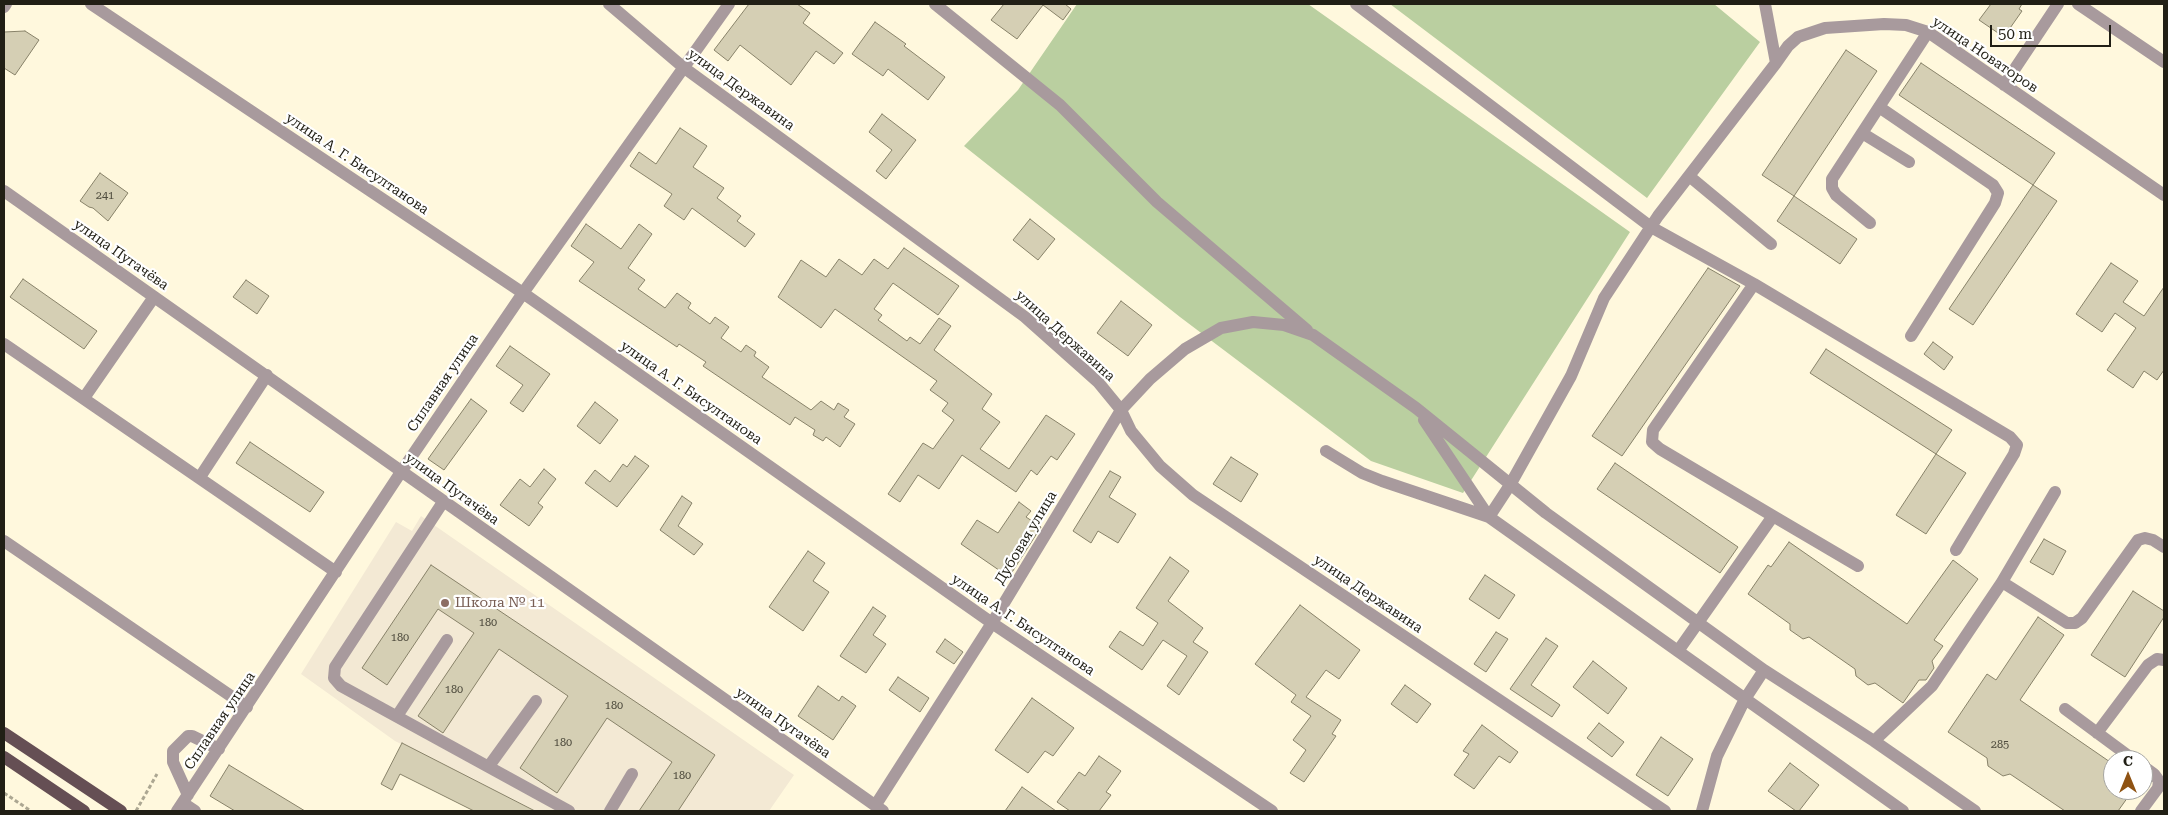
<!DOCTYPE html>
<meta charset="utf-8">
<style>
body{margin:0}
#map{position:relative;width:2168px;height:815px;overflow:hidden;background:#fff8dd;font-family:"Roboto Serif",serif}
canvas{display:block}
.frame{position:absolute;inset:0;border:5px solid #211f15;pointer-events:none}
.north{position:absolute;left:2103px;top:750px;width:50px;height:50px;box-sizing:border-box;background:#fff;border:1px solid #a6a5a1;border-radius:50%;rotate:0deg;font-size:14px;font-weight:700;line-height:20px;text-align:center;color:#211f15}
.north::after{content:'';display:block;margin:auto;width:18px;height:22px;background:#8f5313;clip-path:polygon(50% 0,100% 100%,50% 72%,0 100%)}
.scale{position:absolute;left:1990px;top:25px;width:121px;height:22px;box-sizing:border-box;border:2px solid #211f15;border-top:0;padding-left:6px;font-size:15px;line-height:18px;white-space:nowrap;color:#211f15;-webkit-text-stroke:4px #fff;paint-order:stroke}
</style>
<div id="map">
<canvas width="2168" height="815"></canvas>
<div class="frame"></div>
<div class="north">С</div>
<div class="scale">50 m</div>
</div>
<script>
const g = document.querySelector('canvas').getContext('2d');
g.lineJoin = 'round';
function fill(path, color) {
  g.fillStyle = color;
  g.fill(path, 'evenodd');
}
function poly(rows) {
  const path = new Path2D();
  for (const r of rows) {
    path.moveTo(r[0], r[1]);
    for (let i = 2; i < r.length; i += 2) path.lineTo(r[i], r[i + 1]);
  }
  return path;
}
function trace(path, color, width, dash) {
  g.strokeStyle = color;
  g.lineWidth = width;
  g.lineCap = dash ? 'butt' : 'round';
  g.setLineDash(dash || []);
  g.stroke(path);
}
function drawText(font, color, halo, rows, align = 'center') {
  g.font = font + ' "Roboto Serif",serif';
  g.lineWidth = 4.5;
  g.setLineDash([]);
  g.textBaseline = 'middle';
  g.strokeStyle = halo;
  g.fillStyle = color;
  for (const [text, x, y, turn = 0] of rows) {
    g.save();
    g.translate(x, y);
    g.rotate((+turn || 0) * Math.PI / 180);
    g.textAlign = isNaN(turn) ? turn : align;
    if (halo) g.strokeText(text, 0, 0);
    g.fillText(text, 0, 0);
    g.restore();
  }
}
const education = poly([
 [421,516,794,775,769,811,536,811,395,741,301,674,396,522,412,531]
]);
const green = poly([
 [1077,4,1308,4,1630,232,1463,493,1371,461,1180,317,964,146,1018,90],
 [1390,4,1714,4,1760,42,1647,198]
]);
const building = poly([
 [749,4,797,4,810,13,803,23,843,53,834,64,816,51,791,85,740,45,728,61,714,50,749,4],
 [1004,4,1065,4,1071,9,1063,20,1043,5,1017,39,991,20,1004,4],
 [1991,4,2022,4,2019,9,2022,11,2008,31,2005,29,2001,35,1979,20,1991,4],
 [875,22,906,44,904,46,945,77,928,100,888,69,883,76,852,54,875,22],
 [25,31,39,40,15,75,4,68,4,32,25,31],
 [1846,50,1877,71,1794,196,1762,175,1846,50],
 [1921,63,2055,153,2033,185,1899,95,1921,63],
 [882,114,916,140,886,179,876,171,892,150,869,132,882,114],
 [680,128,707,146,693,167,724,188,717,198,741,216,737,221,755,234,745,247,692,208,684,220,664,206,672,194,630,166,639,152,656,164,680,128],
 [100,173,128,193,108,221,93,208,89,207,80,201,100,173],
 [2033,185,2057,201,1973,325,1949,309,2033,185],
 [1794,196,1857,239,1840,264,1777,221,1794,196],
 [1030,219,1055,239,1038,260,1013,240,1030,219],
 [586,224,621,249,639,224,652,234,628,268,645,280,638,289,665,308,677,293,691,303,688,308,710,324,715,317,729,327,721,338,741,352,746,345,756,352,754,356,769,367,762,377,811,410,821,401,834,410,838,403,849,410,844,417,855,424,840,447,826,437,823,441,813,435,815,430,795,417,790,425,703,366,706,362,679,344,677,347,579,281,594,262,571,246,586,224],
 [904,248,959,286,938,315,893,283,874,309,882,315,878,320,907,341,910,337,920,344,939,318,951,326,934,350,992,394,982,409,1000,422,980,449,1009,469,1046,415,1075,434,1057,460,1051,456,1037,475,1031,470,1016,492,962,455,939,489,918,475,900,502,888,494,923,443,933,449,954,420,942,411,948,403,930,390,937,381,835,309,821,328,778,297,801,260,826,277,839,259,862,275,874,259,888,269,904,248],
 [2111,263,2138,281,2123,302,2144,316,2164,287,2164,370,2157,380,2144,371,2133,388,2107,370,2136,328,2115,313,2102,332,2076,314,2111,263],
 [1708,268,1740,286,1622,456,1592,436,1708,268],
 [23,279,97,331,84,349,10,297,23,279],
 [246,280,269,296,257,314,233,297,246,280],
 [1121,301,1152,325,1128,356,1097,333,1121,301],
 [1933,342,1953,357,1944,370,1924,354,1933,342],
 [510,346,550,374,523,412,510,403,523,385,496,366,510,346],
 [1826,349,1952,430,1936,454,1810,373,1826,349],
 [471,399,487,411,444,470,428,459,471,399],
 [595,402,618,420,600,444,577,426,595,402],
 [250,442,324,492,310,512,236,463,250,442],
 [1936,454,1966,473,1926,534,1896,515,1936,454],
 [635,456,649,466,617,507,585,483,595,470,610,482,623,464,627,467,635,456],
 [1231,457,1258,474,1241,502,1213,484,1231,457],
 [1615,463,1738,547,1720,573,1597,489,1615,463],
 [544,469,556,479,538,503,543,507,529,526,500,505,520,479,530,487,544,469],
 [1110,471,1121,477,1109,497,1136,514,1118,543,1098,531,1091,543,1073,531,1110,471],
 [682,496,692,503,678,526,703,544,694,555,660,530,682,496],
 [1019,502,1031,511,1026,517,1041,527,1009,577,961,544,977,520,998,533,1019,502],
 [2044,539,2066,551,2053,575,2030,562,2044,539],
 [1789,542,1907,624,1953,560,1978,579,1934,640,1943,646,1932,661,1934,668,1926,680,1919,680,1903,703,1875,683,1868,685,1856,676,1855,669,1809,637,1803,639,1790,630,1790,624,1748,594,1768,565,1771,567,1789,542],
 [808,551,825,563,813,581,829,592,803,631,769,607,808,551],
 [1170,557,1189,571,1168,601,1203,628,1193,642,1208,652,1179,695,1167,686,1187,656,1163,640,1142,670,1109,647,1120,631,1143,646,1158,623,1136,608,1170,557],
 [431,565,715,755,678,811,639,811,672,762,607,718,557,793,520,768,568,696,499,649,443,733,418,716,474,633,438,609,387,685,362,668,431,565],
 [1485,575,1515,595,1499,619,1469,599,1485,575],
 [2133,591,2164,611,2164,617,2125,677,2091,655,2133,591],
 [1300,605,1360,650,1339,679,1326,670,1306,697,1341,720,1332,734,1336,736,1304,782,1290,773,1306,750,1293,740,1311,716,1291,702,1296,695,1255,664,1300,605],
 [873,607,886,616,873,635,886,644,866,673,840,656,873,607],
 [2038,617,2064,635,2020,700,2113,764,2113,790,2133,790,2118,811,2065,811,2010,774,2003,776,1988,766,1987,758,1948,732,1987,674,1996,680,2038,617],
 [1496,632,1508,639,1486,672,1474,664,1496,632],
 [1546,638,1558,646,1531,685,1560,705,1552,717,1510,689,1546,638],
 [945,639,963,652,954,664,936,652,945,639],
 [1593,661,1627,688,1608,714,1573,687,1593,661],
 [898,677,929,698,920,712,889,690,898,677],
 [1405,685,1431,704,1417,723,1391,704,1405,685],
 [818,686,839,701,842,696,856,706,833,740,798,716,818,686],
 [1032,698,1074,728,1053,756,1045,751,1028,773,995,750,1032,698],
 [1599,723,1624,742,1612,757,1587,738,1599,723],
 [1482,725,1518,752,1510,763,1499,756,1474,789,1454,775,1469,754,1463,751,1482,725],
 [1661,737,1693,759,1668,796,1636,775,1661,737],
 [402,743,535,811,474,811,400,774,392,790,381,784,402,743],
 [1099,756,1121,771,1106,792,1111,795,1099,811,1070,811,1057,802,1079,772,1085,776,1099,756],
 [1790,763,1819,785,1799,811,1796,811,1768,791,1790,763],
 [229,765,305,811,235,811,210,796,229,765],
 [1022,787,1056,811,1005,811,1022,787]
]);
const path = poly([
 [4,793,31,811],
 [136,811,157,774]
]);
const minor = poly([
 [91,4,523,293,992,623,1272,811],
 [609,4,683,67,1025,317,1098,382,1121,410,1131,431,1160,466,1193,495,1665,811],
 [935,4,1060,105,1157,202,1307,330],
 [1356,4,1651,227,1754,284,2010,437,2017,445,2014,454,1956,550],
 [2078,4,2164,62],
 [4,7,6,4],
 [1776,63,1788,46,1798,37,1825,28,1884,24,1906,25,1928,32,2164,195],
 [2004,85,2058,4],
 [1879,107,1993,185,1998,193,1995,203,1911,336],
 [1862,133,1909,162],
 [1689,176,1771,244],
 [4,191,883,811],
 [1870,223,1836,195,1832,188,1832,179,1928,32],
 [4,344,336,572],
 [84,398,154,297],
 [1424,420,1489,517,1903,811],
 [1326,451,1362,473,1382,481,1489,517,1510,485,1571,376,1604,298,1658,216,1776,63,1765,4],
 [200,477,267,375],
 [443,502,335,667,334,678,341,686,569,811],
 [1773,516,1858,566],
 [4,541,247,707],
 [2002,582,2067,623,2075,623,2082,618,2138,540,2145,538,2153,540,2164,547],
 [1678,651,1773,516,1660,449,1652,442,1653,430,1754,284],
 [2065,709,2134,760],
 [397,716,447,640],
 [2097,733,2148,665,2157,659,2164,660],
 [1874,741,1932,686,2002,582,2055,492],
 [489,766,536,701],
 [188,795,173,762,173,751,188,736,192,736,219,749],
 [183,803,195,811],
 [875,806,992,623,1121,410,1150,379,1185,349,1221,328,1253,322,1284,325,1313,335,1416,408,1546,513,1764,670,1874,741,1975,811],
 [177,811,401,472,523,293,729,4],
 [610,811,632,774],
 [1702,811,1717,756,1745,699,1764,670],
 [2141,811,2158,788,2159,781,2154,774,2143,766]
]);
const major = poly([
 [4,733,121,811],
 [4,757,84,811]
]);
const markers = [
 [445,603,5,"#8d6e63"]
];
const numberNames = [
 ["241",105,196],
 ["180",488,623],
 ["180",400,638],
 ["180",454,690],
 ["180",614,706],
 ["180",563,743],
 ["285",2000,745],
 ["180",682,776]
];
const streetNames = [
 ["улица Новаторов",1985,55,34],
 ["улица Державина",741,90,36],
 ["улица А. Г. Бисултанова",357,164,34],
 ["улица Пугачёва",121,255,35],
 ["улица Державина",1065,336,42],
 ["Сплавная улица",443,383,-56],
 ["улица А. Г. Бисултанова",691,393,35],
 ["улица Пугачёва",452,489,36],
 ["Дубовая улица",1026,538,-59],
 ["улица Державина",1368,594,34],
 ["улица А. Г. Бисултанова",1023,625,34],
 ["Сплавная улица",220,721,-56],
 ["улица Пугачёва",783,723,35]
];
const educationNames = [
 ["Школа № 11",455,603]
];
fill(education, '#f3e9d4');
fill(green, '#bacfa0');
fill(building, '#d5cfb4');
trace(building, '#888269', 1);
trace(path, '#aca792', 3, [4, 2.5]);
trace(minor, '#a89a9d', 12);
trace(major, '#654f54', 12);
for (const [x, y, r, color] of markers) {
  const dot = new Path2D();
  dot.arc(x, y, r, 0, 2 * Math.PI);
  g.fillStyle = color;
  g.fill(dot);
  trace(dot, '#fff', 2);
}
drawText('11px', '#4e4b3d', null, numberNames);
drawText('14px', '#211f15', '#fff', streetNames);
drawText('14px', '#785e54', '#fff', educationNames, 'left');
</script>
